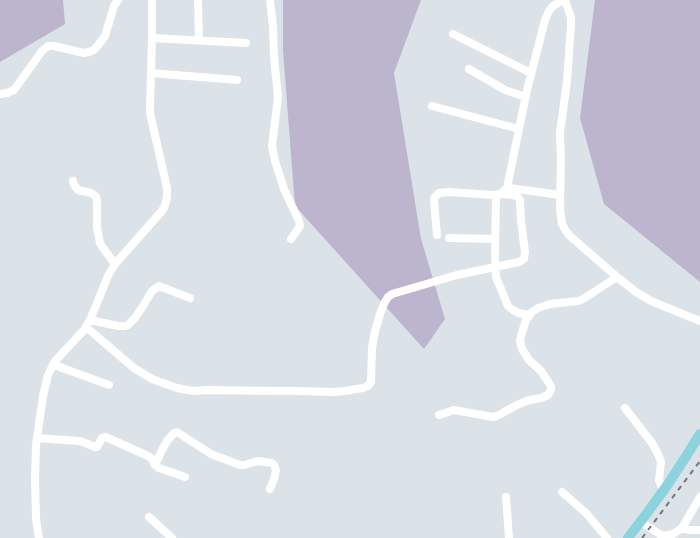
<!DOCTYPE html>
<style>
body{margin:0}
canvas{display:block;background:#dbe2e8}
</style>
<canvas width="700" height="538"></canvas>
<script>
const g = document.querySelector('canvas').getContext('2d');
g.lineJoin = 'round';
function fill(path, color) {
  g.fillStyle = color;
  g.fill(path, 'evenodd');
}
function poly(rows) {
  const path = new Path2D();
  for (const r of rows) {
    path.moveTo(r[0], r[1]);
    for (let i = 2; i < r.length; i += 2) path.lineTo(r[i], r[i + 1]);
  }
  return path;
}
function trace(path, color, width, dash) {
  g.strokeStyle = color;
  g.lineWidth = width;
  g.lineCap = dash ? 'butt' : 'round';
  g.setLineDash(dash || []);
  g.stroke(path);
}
const green = poly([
 [0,0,63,0,65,24,0,62],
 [283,0,421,0,394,73,421,239,445,319,424,349,295,206,283,51],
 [595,0,700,0,700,282,604,204,580,118]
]);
const minor = poly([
 [198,0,199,41],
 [270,0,273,26,274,57,278,97,272,146,275,161,284,189,299,221,300,226,298,229,291,239],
 [565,0,571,18,571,25,567,81,560,133,561,159,560,209,562,224,566,231,570,236,617,277,636,292,651,301,700,321],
 [453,34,531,73],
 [152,38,246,43],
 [469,69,505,90,526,97],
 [151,73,237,80],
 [0,94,7,93,14,90,42,51,48,46,54,46,84,53,92,51,96,48,105,36,114,6,118,0],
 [432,106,519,129],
 [73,181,74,185,78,190,91,193,94,195,96,197,97,201,97,228,100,243,103,248,115,264],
 [507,189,509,178,527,90,545,20,549,11,553,6,564,0],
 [496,195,495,254,496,277,508,306,513,310,518,313,529,315],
 [437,235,434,201,434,198,439,193,449,192,493,195,500,194,506,189,510,188,560,195],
 [449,238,495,239],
 [90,320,118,326,125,326,128,325,135,318,143,306,152,291,156,288,159,286,190,298],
 [86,327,134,368,152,379,177,388,187,390,195,391,205,390,276,391,297,391,333,392,345,391,363,388,368,386,371,382,372,348,375,331,381,311,385,302,388,297,392,294,457,275,519,262,524,259,525,252,521,221,520,200,517,196,513,195,500,194],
 [53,364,65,369,109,385],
 [625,408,652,443,658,454,661,462,659,480,663,490],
 [439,415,454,410,493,417,497,416,517,405,529,400,541,398,548,395,551,390,551,387,549,383,541,371,529,360,522,349,520,341,521,336,526,320,532,312,538,308,550,304,579,301,583,299,617,277],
 [37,438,79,441,83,442,95,447,97,447,102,438,106,437,108,438,148,456,151,458,155,465,159,468,185,477],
 [155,465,161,452,167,441,174,433,177,432,211,454,240,465,244,465,258,461,272,463,274,465,276,470,274,479,270,489],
 [562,492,586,513,607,538],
 [506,497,509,538],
 [149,517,172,538],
 [641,522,661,535,665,536,673,534,682,528,700,497],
 [682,528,689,530,700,530],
 [39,538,36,519,35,478,36,445,43,396,48,375,55,361,84,330,90,320,108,276,115,264,161,212,164,208,167,198,167,188,150,113,150,106,152,38,152,0]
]);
const major = poly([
 [628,538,647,513,666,487,685,458,700,434]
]);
const rail = poly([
 [642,538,700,461]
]);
fill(green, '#bdb5ce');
trace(minor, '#fff', 8);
trace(major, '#8dd3dd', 10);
trace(rail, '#72767a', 2, [5, 5]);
</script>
